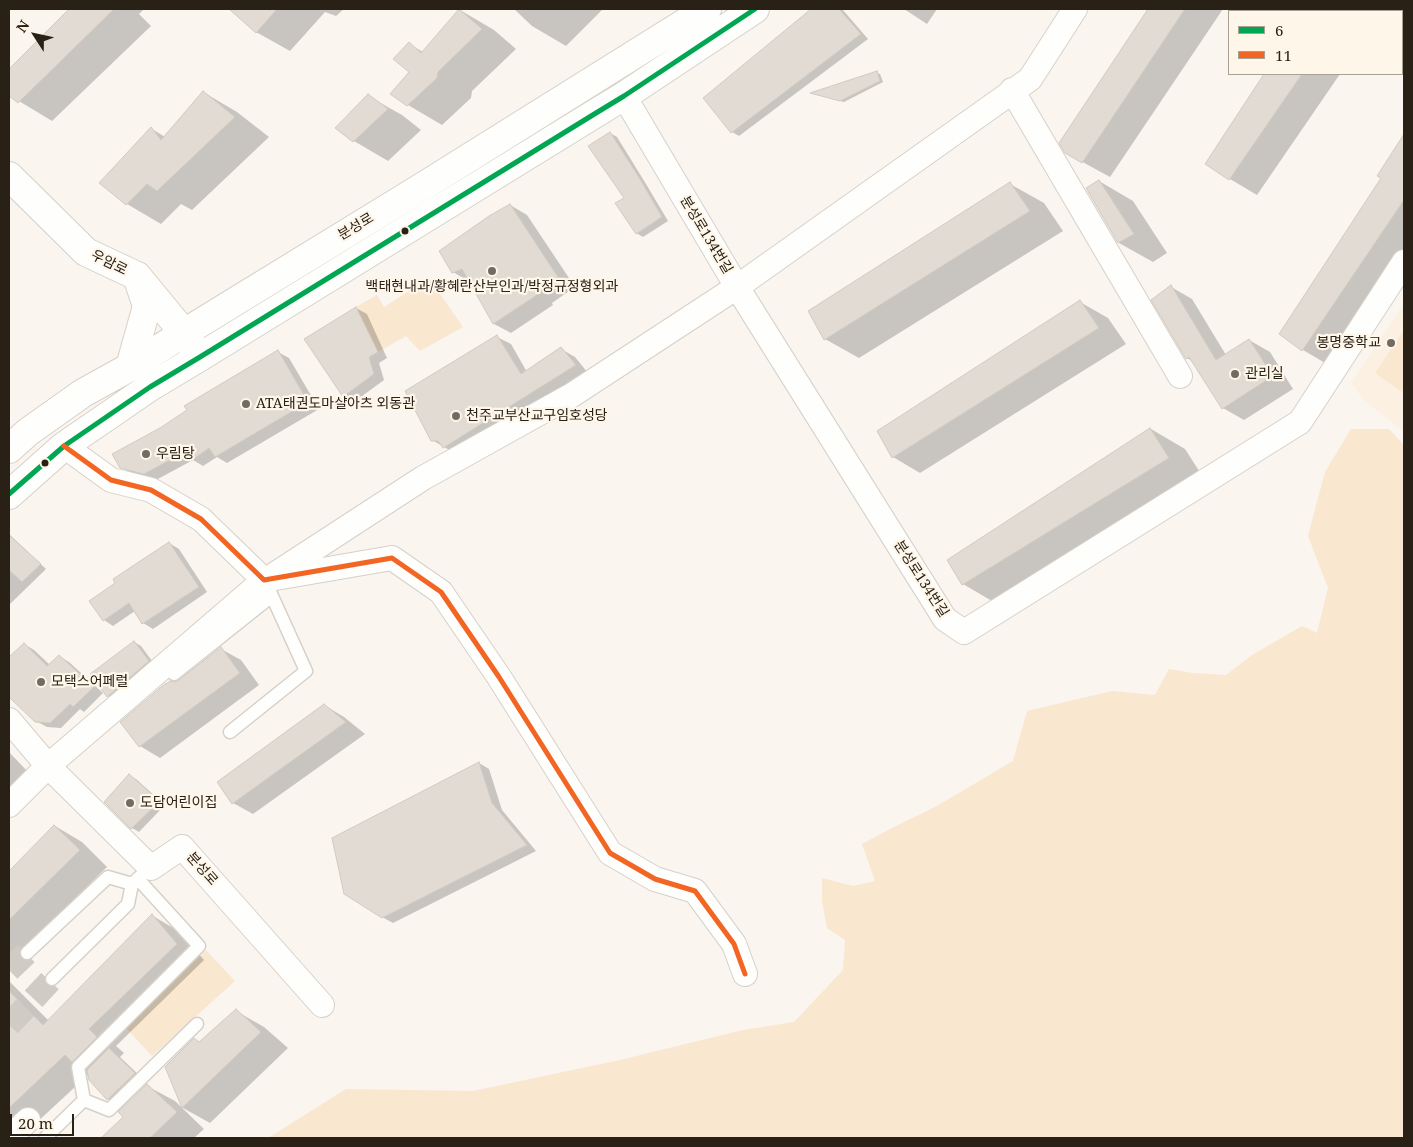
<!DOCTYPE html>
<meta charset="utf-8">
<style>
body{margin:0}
#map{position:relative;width:1413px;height:1147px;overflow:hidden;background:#faf5ef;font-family:"Noto Serif",serif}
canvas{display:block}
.frame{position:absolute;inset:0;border:10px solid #292116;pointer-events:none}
.legend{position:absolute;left:1228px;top:10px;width:175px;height:65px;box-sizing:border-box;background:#fff6ea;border:1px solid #a9a195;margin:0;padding:6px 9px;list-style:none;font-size:15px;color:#292116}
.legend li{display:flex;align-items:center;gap:10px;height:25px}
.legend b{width:25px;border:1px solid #a9a195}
.north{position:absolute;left:10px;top:10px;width:50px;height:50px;-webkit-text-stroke:4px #fff6ea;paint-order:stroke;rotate:305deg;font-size:14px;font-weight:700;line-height:20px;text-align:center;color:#292116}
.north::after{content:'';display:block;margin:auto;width:18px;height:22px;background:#292116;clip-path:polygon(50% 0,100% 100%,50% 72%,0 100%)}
.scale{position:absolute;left:10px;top:1114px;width:64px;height:22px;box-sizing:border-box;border:2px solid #292116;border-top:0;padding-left:6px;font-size:15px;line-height:18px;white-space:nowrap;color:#292116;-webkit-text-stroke:4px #fff6ea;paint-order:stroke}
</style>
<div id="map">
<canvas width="1413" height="1147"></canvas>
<div class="frame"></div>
<ul class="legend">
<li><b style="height:6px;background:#00a651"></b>6</li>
<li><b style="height:6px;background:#f26522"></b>11</li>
</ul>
<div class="north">N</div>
<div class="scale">20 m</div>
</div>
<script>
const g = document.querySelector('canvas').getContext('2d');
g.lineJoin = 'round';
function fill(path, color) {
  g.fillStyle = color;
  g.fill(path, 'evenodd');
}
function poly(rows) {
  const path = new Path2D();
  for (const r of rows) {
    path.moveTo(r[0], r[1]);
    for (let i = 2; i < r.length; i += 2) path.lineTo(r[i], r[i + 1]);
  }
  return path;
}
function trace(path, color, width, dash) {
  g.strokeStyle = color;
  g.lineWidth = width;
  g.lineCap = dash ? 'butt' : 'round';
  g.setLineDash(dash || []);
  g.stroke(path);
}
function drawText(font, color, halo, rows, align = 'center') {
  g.font = font + ' "Noto Serif","Noto Sans KR",serif';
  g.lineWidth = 4.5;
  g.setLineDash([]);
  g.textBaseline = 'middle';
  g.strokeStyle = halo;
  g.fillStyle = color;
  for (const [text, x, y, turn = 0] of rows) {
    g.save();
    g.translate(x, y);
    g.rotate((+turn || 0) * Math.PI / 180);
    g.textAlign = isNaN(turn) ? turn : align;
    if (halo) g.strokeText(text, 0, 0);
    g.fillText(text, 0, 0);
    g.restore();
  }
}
const built = poly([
 [1404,303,1404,432,1364,400,1351,383]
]);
const green = poly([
 [429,278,463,327,420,351,406,336,378,352,356,307,377,295,384,307],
 [1404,330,1404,393,1375,373],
 [1351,429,1389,429,1404,445,1404,1138,268,1138,346,1089,473,1091,620,1060,743,1030,794,1022,843,970,845,940,827,928,822,901,822,878,853,886,875,881,862,844,892,828,937,806,1013,761,1027,711,1112,691,1155,695,1169,669,1192,673,1226,675,1252,655,1302,626,1317,633,1328,588,1308,536,1325,472],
 [206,950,235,981,152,1056,126,1028]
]);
const shadow = poly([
 [70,9,144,9,139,14,151,26,52,121,9,95,9,71],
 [240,9,344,9,336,16,325,12,290,51,256,32,236,13],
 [514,9,603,9,566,46,532,26],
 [813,9,842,9,868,39,739,136,732,132,704,98],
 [904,9,937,9,927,24],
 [1150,9,1223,9,1110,177,1066,153,1061,143],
 [1307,9,1382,9,1384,10,1383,11,1306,11],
 [460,10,494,30,516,49,472,91,471,98,442,125,408,105,392,94,411,72,409,44,423,52],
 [877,73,880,74,883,82,844,102,814,94],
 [1265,74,1340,74,1257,195,1230,179,1207,163],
 [203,92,237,112,269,137,192,210,181,204,161,224,127,204,152,129,165,137],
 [368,96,402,115,421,130,388,161,354,141],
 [610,133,617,137,646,184,668,221,643,237,636,233,625,198],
 [1404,136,1404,270,1337,370,1303,350,1280,333,1383,178,1378,175],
 [1099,181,1133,201,1167,253,1153,262,1119,243,1087,189],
 [1010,184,1044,203,1063,231,859,358,825,339],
 [510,205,527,215,575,287,552,303,553,305,511,333,494,324,470,282,453,272],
 [1171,287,1192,299,1226,355,1249,340,1270,352,1293,389,1244,420,1223,408,1194,362,1187,358],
 [1080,302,1108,318,1126,344,920,473,893,457],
 [356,308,367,314,387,358,379,363,384,380,354,402,344,396,306,339],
 [497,337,511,344,527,372,561,349,575,357,588,373,458,455,432,440],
 [278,352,289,358,319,409,227,463,217,457,203,466,193,460,156,480,133,474,121,467,161,429],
 [1151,429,1185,449,1203,477,997,604,963,584,949,560],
 [9,534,46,569,9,605],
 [169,543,179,549,207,592,153,629,143,623,135,611,113,626,104,620],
 [134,642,141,646,155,665,114,700,108,696],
 [24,644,34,650,50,665,59,656,69,662,103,693,84,712,80,709,61,728,47,727,36,721,9,695,9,659],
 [221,649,241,660,259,685,160,758,140,746,122,722],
 [324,705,344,717,365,734,253,814,233,803],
 [9,752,28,772,9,792],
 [479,763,489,769,502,810,536,851,393,923,382,917],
 [129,776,136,779,165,805,139,832,132,828],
 [55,826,82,842,107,867,9,963,9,873],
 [153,916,180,932,204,960,116,1046,124,1053,120,1057,141,1077,114,1103,108,1099,90,1080,89,1074,20,1138,9,1138,9,1056,19,1046,9,1035,9,981,49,1021],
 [236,1011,264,1027,288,1048,210,1123,183,1108,166,1067,200,1043],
 [147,1086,175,1101,204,1129,194,1138,103,1138,124,1117]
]);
const building = poly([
 [69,9,114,9,18,103,9,96,9,69,69,9],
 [229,9,277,9,256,33,229,9],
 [459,9,482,29,438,72,437,78,407,106,390,94,409,72,393,59,409,42,421,53,459,9],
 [811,9,839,9,861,34,731,133,703,98,811,9],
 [1148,9,1185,9,1082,163,1065,153,1059,143,1148,9],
 [877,71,880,81,840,101,810,93,877,71],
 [1264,74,1302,74,1229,180,1205,164,1264,74],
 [203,91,235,117,157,191,147,184,126,205,99,183,151,127,161,140,203,91],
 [368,94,388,109,353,142,335,128,368,94],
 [610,132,640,179,662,217,636,234,615,203,624,198,588,146,610,132],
 [1404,134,1404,200,1302,351,1279,334,1381,178,1377,176,1404,134],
 [1099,180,1134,234,1118,243,1086,188,1099,180],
 [1010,182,1030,211,824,340,808,311,1010,182],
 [510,204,558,277,536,293,537,295,493,324,462,269,452,273,439,251,489,216,510,204],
 [1171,285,1216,360,1249,339,1273,376,1222,409,1189,357,1186,359,1151,300,1171,285],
 [1080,300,1099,328,892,458,877,431,1080,300],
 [356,307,378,352,369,357,374,374,343,397,304,339,356,307],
 [497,335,521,374,561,347,576,365,443,448,438,441,431,441,405,391,497,335],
 [278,350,308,402,215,457,209,448,191,461,185,452,144,474,120,468,112,454,160,428,187,410,184,406,278,350],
 [1150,428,1169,458,962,585,947,560,1150,428],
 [9,535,41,564,22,582,9,570,9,535],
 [169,542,199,587,142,624,129,603,103,621,89,601,115,583,113,579,169,542],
 [134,641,149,661,107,697,90,674,134,641],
 [24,643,47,666,59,655,94,687,73,707,70,704,50,723,35,722,9,697,9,657,24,643],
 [221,647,240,673,139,747,120,722,166,683,166,684,170,681,175,682,179,680,221,647],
 [324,704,346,722,232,804,217,782,324,704],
 [479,762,492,803,527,845,382,918,344,894,332,838,479,762],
 [129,774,160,801,131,829,104,802,129,774],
 [54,825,80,850,9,920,9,871,54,825],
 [152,914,177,944,89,1029,97,1037,72,1062,65,1055,9,1108,9,991,43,1025,152,914],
 [236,1009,261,1032,182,1108,165,1067,194,1038,199,1042,236,1009],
 [109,1048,135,1073,107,1100,89,1080,87,1070,109,1048],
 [147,1084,177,1112,150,1138,101,1138,123,1117,118,1112,147,1084]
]);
const minorTunnel = poly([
 [9,970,27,953],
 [9,1025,52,979]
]);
const service = poly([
 [174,674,272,596,269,589],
 [230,732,306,671,272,596],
 [27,953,108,877,132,884],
 [52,979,128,904,132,884,144,873],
 [84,1100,78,1067,199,946,138,879],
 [45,1138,84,1100,109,1110,197,1024]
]);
const minor = poly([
 [1012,90,1180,376],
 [624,96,737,287,945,619,964,632,1300,422,1404,262],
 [64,446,111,480,151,490,201,519,264,580,392,558,441,592,499,677,610,853,655,879,695,891,734,944,745,974],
 [9,720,48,766,151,868,182,847,322,1005],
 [9,805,48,766,257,586,423,478,572,395,737,287,1030,79,1075,9],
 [9,1138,28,1120]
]);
const tertiary = poly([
 [9,176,86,252,137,276,184,333,196,352]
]);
const secondary = poly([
 [130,367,147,306,137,276],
 [9,449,28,432,83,393,130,367,184,333,419,189,707,9],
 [9,495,64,446,150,387,200,357,596,113,624,96,755,9]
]);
const bus1 = poly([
 [9,494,64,446,150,387,200,357,596,113,624,96,755,9]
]);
const bus2 = poly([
 [64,446,111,480,151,490,201,519,264,580,392,558,441,592,499,677,610,853,655,879,695,891,734,944,745,974]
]);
const markers = [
 [405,231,4.5,"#292116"],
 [492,271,5,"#726b62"],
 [1391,343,5,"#726b62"],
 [1235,374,5,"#726b62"],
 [246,404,5,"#726b62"],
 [456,416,5,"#726b62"],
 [146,454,5,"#726b62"],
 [45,463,4.5,"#292116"],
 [41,682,5,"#726b62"],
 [130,803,5,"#726b62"]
];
const streetNames = [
 ["분성로",356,227,-31],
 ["분성로134번길",706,235,59],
 ["우암로",109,263,26],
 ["분성로134번길",921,579,57],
 ["분성로",202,869,48]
];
const poiNames = [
 ["백태현내과/황혜란산부인과/박정규정형외과",492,287,"center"],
 ["봉명중학교",1381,343,"right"],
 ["관리실",1245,374],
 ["ATA태권도마샬아츠 외동관",256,404],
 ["천주교부산교구임호성당",466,416],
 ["우림탕",156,454],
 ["모택스어페럴",51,682],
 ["도담어린이집",140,803]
];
fill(built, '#fbf0e1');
fill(green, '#f9e7cf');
fill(shadow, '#0003');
fill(building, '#e1dbd3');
trace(building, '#d0cac1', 1);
trace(minorTunnel, '#d0cbc4', 24, [24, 12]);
trace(service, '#d7d0c8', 15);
trace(minor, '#d7d0c8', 26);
trace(tertiary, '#d7d0c8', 30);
trace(secondary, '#d7d0c8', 30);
trace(service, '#fefefd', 12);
trace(minor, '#fefefd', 24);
trace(tertiary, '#fefefd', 28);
trace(secondary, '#fefefd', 28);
trace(bus1, '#00a651', 5);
trace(bus2, '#f26522', 5);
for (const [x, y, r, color] of markers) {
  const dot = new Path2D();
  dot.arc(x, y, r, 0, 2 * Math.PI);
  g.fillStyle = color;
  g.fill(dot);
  trace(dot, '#fff6ea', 2);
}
drawText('14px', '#292116', '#fff6ea', streetNames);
drawText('14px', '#292116', '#fff6ea', poiNames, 'left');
</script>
